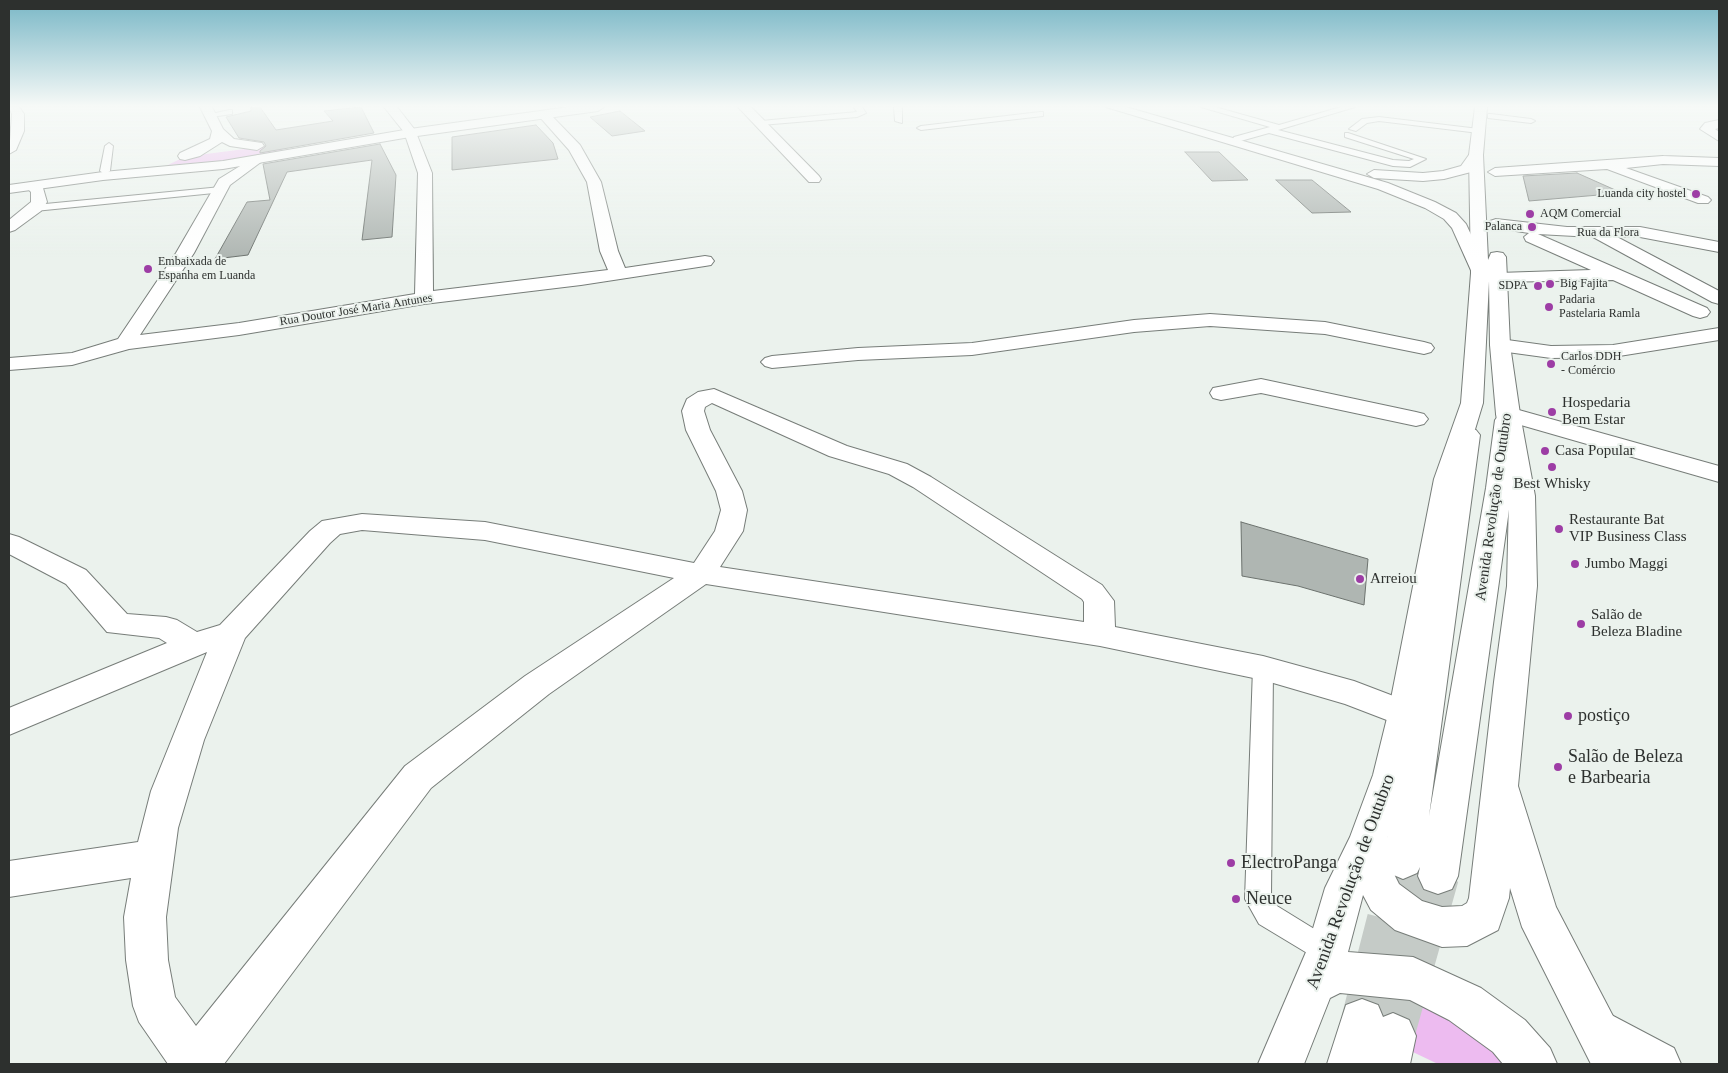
<!DOCTYPE html>
<meta charset="utf-8">
<style>
body{margin:0}
#map{position:relative;width:1728px;height:1073px;overflow:hidden;background:#ebf2ed;font-family:Georgia,serif}
canvas{display:block}
.frame{position:absolute;inset:0;border:10px solid #2d302e;pointer-events:none}
</style>
<div id="map">
<canvas width="1728" height="1073"></canvas>
<div class="frame"></div>
</div>
<script>
const g = document.querySelector('canvas').getContext('2d');
g.lineJoin = 'round';
function fill(path, color) {
  g.fillStyle = color;
  g.fill(path, 'evenodd');
}
function poly(rows) {
  const path = new Path2D();
  for (const r of rows) {
    path.moveTo(r[0], r[1]);
    for (let i = 2; i < r.length; i += 2) path.lineTo(r[i], r[i + 1]);
  }
  return path;
}
function trace(path, color, width, dash) {
  g.strokeStyle = color;
  g.lineWidth = width;
  g.lineCap = dash ? 'butt' : 'round';
  g.setLineDash(dash || []);
  g.stroke(path);
}
function drawText(font, color, halo, rows, align = 'center') {
  g.font = font + ' Georgia,serif';
  g.lineWidth = 4;
  g.setLineDash([]);
  g.textBaseline = 'middle';
  g.strokeStyle = halo;
  g.fillStyle = color;
  for (const [text, x, y, turn = 0] of rows) {
    g.save();
    g.translate(x, y);
    g.rotate((+turn || 0) * Math.PI / 180);
    g.textAlign = isNaN(turn) ? turn : align;
    if (halo) g.strokeText(text, 0, 0);
    g.fillText(text, 0, 0);
    g.restore();
  }
}
const green = poly([
 [268,146,283,149,281,151,257,158,168,165,182,158,198,155],
 [1401,1000,1447,1010,1501,1044,1518,1064,1438,1064,1373,1033,1363,1064,1335,1064,1361,1007]
]);
const building = poly([
 [251,107,260,107,276,130,333,121,324,111,361,107,374,133,260,153,260,151,266,146,264,142,239,138,226,117,251,111,251,107],
 [620,111,645,131,612,136,590,117,620,111],
 [536,125,553,143,558,159,452,170,452,137,536,125],
 [380,144,396,175,392,237,362,240,372,160,287,172,248,255,215,259,247,202,270,200,263,164,380,144],
 [1185,152,1219,152,1248,180,1212,181,1185,152],
 [1577,173,1622,193,1529,201,1523,176,1577,173],
 [1276,180,1312,180,1351,212,1312,213,1276,180],
 [1241,522,1368,559,1364,605,1298,586,1242,576,1241,522]
]);
const secondaryTunnel = poly([
 [1362,1021,1403,861],
 [1393,1036,1438,876]
]);
const lane = poly([
 [854,107,862,107,866,113,857,117,761,125,757,123,761,121,857,112,854,107],
 [894,107,902,107,902,123,895,121,894,107],
 [1201,107,1215,107,1279,125,1341,107,1355,107,1278,130,1393,160,1409,161,1414,159,1345,137,1345,133,1348,133,1426,159,1410,167,1393,166,1269,133,1237,142,1233,139,1234,137,1270,127,1201,107],
 [229,110,232,110,232,114,211,117,207,115,229,110],
 [1040,112,1043,112,1043,116,921,130,917,128,921,126,1040,112],
 [1491,114,1531,119,1535,121,1531,123,1488,118,1488,114,1491,114],
 [1379,117,1479,129,1483,131,1479,133,1379,121,1367,123,1356,131,1349,129,1362,119,1379,117],
 [109,143,113,146,110,171,105,174,100,171,105,146,109,143],
 [221,187,226,190,224,192,35,211,30,208,35,205,221,187],
 [1263,660,1270,663,1273,668,1271,896,1277,906,1337,943,1341,952,1337,961,1327,965,1259,924,1245,899,1253,668,1256,663,1263,660]
]);
const street = poly([
 [9,107,19,107,24,114,24,131,16,150,9,154,12,114,9,107],
 [200,107,212,107,223,129,234,139,262,143,264,146,257,150,230,146,222,142,200,156,185,160,180,159,178,156,180,153,210,139,212,131,200,107],
 [384,107,397,107,415,130,432,173,433,291,608,270,600,251,587,182,569,150,538,115,544,111,548,112,580,145,601,182,618,251,625,268,705,256,711,257,714,261,711,265,705,266,581,285,424,304,239,335,129,349,72,365,9,370,9,358,72,353,118,339,176,253,219,179,258,155,265,159,230,185,194,253,140,335,239,323,415,294,418,173,404,132,384,107],
 [738,107,751,107,819,176,821,179,819,182,809,182,738,107],
 [1719,120,1719,128,1715,129,1719,132,1719,141,1700,129,1705,123,1719,120],
 [1663,156,1719,158,1719,166,1663,164,1626,168,1708,197,1711,200,1708,203,1698,203,1607,169,1495,176,1488,172,1495,168,1663,156],
 [32,182,43,188,47,202,41,211,15,230,9,232,9,220,31,202,31,192,25,186,32,182],
 [1496,219,1567,227,1640,227,1719,242,1719,252,1640,237,1617,237,1719,291,1719,304,1712,302,1593,237,1538,234,1707,308,1710,312,1707,316,1700,318,1693,316,1613,280,1492,282,1489,278,1492,274,1498,273,1591,270,1526,241,1524,237,1529,233,1490,227,1488,224,1490,221,1496,219],
 [1210,314,1325,322,1424,342,1431,344,1434,348,1431,352,1424,354,1325,334,1210,326,1134,332,972,355,858,360,772,368,765,366,761,362,765,358,772,356,858,348,972,343,1134,320,1210,314],
 [1719,328,1719,340,1613,357,1551,358,1500,351,1493,349,1490,345,1493,341,1500,339,1551,346,1613,345,1719,328],
 [1261,379,1416,412,1424,414,1428,419,1424,424,1416,426,1261,393,1221,400,1213,398,1210,393,1213,388,1261,379],
 [714,389,847,446,907,464,931,477,1102,585,1114,601,1115,627,1263,656,1354,681,1417,705,1422,714,1417,723,1405,727,1345,704,1263,680,1100,646,706,584,549,694,431,788,224,1064,168,1064,139,1022,133,1006,126,960,124,917,131,878,9,897,9,861,138,842,151,791,207,652,9,735,9,708,167,643,159,638,107,632,66,584,9,554,9,534,19,537,86,570,127,614,166,617,177,620,197,632,220,625,310,531,322,521,362,514,485,522,694,563,715,531,721,510,716,491,686,430,682,411,687,399,698,392,714,389],
 [712,403,829,456,889,474,913,487,1082,599,1084,602,1084,622,720,567,743,531,747,510,742,491,710,430,704,411,705,407,712,403],
 [362,530,485,540,674,578,525,676,405,766,196,1026,175,997,168,960,166,917,178,828,204,740,245,638,330,543,340,534,362,530],
 [1508,407,1719,466,1719,482,1500,419,1496,414,1500,409,1508,407],
 [1600,1009,1674,1048,1681,1064,1613,1064,1584,1048,1577,1032,1584,1016,1600,1009]
]);
const secondary = poly([
 [569,107,604,107,598,111,410,137,223,169,103,180,9,193,9,185,103,172,223,161,410,129,569,107],
 [1106,107,1126,107,1388,183,1435,202,1456,213,1466,224,1489,273,1486,277,1474,277,1452,228,1444,219,1425,208,1378,189,1106,107],
 [1476,151,1483,155,1471,172,1444,179,1423,181,1374,178,1367,174,1374,170,1423,173,1443,171,1461,166,1471,152,1476,151],
 [1507,413,1515,415,1519,420,1512,488,1458,876,1452,889,1438,894,1424,889,1418,876,1420,867,1417,873,1403,879,1389,873,1383,861,1456,435,1460,430,1468,428,1476,430,1480,435,1429,816,1486,488,1495,420,1499,415,1507,413],
 [1362,999,1378,1005,1383,1017,1393,1013,1409,1020,1416,1036,1410,1064,1327,1064,1346,1005,1362,999]
]);
const primary = poly([
 [1475,107,1487,107,1483,155,1488,260,1491,253,1497,252,1503,253,1506,257,1510,345,1520,414,1535,496,1537,586,1518,786,1556,907,1638,1064,1591,1064,1522,927,1510,888,1509,898,1498,930,1467,946,1442,947,1395,930,1371,910,1363,895,1348,952,1413,957,1481,988,1525,1020,1550,1048,1557,1064,1503,1064,1493,1052,1449,1020,1410,1000,1340,993,1330,998,1304,1064,1258,1064,1306,952,1325,888,1350,837,1373,775,1388,714,1434,479,1461,403,1471,273,1469,155,1475,107],
 [1489,281,1490,345,1496,414,1509,496,1507,586,1494,682,1469,898,1467,903,1462,906,1442,907,1422,901,1399,884,1395,876,1387,839,1409,775,1422,714,1460,479,1483,403,1489,281]
]);
const markers = [
 [1696,194,5,"#9d3da5"],
 [1530,214,5,"#9d3da5"],
 [1532,227,5,"#9d3da5"],
 [148,269,5,"#9d3da5"],
 [1550,284,5,"#9d3da5"],
 [1538,286,5,"#9d3da5"],
 [1549,307,5,"#9d3da5"],
 [1551,364,5,"#9d3da5"],
 [1552,412,5,"#9d3da5"],
 [1545,451,5,"#9d3da5"],
 [1552,467,5,"#9d3da5"],
 [1559,529,5,"#9d3da5"],
 [1575,564,5,"#9d3da5"],
 [1360,579,5,"#9d3da5"],
 [1581,624,5,"#9d3da5"],
 [1568,716,5,"#9d3da5"],
 [1558,767,5,"#9d3da5"],
 [1231,863,5,"#9d3da5"],
 [1236,899,5,"#9d3da5"]
];
const farPoinames = [
 ["Luanda city hostel",1686,194,"right"],
 ["AQM Comercial",1540,214],
 ["Palanca",1522,227,"right"],
 ["Embaixada de",158,262],
 ["Espanha em Luanda",158,276],
 ["Big Fajita",1560,284],
 ["SDPA",1528,286,"right"],
 ["Padaria",1559,300],
 ["Pastelaria Ramla",1559,314],
 ["Carlos DDH",1561,357],
 ["- Comércio",1561,371]
];
const farStreetnames = [
 ["Rua da Flora",1608,233],
 ["Rua Doutor José Maria Antunes",356,310,-9]
];
const poiNames = [
 ["Hospedaria",1562,403],
 ["Bem Estar",1562,420],
 ["Casa Popular",1555,451],
 ["Best Whisky",1552,484,"center"],
 ["Restaurante Bat",1569,520],
 ["VIP Business Class",1569,537],
 ["Jumbo Maggi",1585,564],
 ["Arreiou",1370,579],
 ["Salão de",1591,615],
 ["Beleza Bladine",1591,632]
];
const streetNames = [
 ["Avenida Revolução de Outubro",1494,507,-82]
];
const nearPoinames = [
 ["postiço",1578,716],
 ["Salão de Beleza",1568,757],
 ["e Barbearia",1568,778],
 ["ElectroPanga",1241,863],
 ["Neuce",1246,899]
];
const nearStreetnames = [
 ["Avenida Revolução de Outubro",1351,882,-70]
];
fill(green, '#edbbf0');
fill(building, '#afb6b2');
trace(building, '#6c726e', 1);
trace(secondaryTunnel, '#c5cbc7', 42, [42, 21]);
trace(lane, '#777d79', 2);
trace(street, '#777d79', 2);
trace(secondary, '#777d79', 2);
trace(primary, '#777d79', 2);
fill(lane, '#fff');
fill(street, '#fff');
fill(secondary, '#fff');
fill(primary, '#fff');
const sky = g.createLinearGradient(0, 0, 0, 258);
sky.addColorStop(0, '#79b7c6');
sky.addColorStop(0.41, '#f6f9f7');
sky.addColorStop(1, '#f6f9f700');
g.fillStyle = sky;
g.fillRect(0, 0, 1728, 258);
for (const [x, y, r, color] of markers) {
  const dot = new Path2D();
  dot.arc(x, y, r, 0, 2 * Math.PI);
  g.fillStyle = color;
  g.fill(dot);
  trace(dot, '#ebf2ed', 2);
}
drawText('12px', '#2d302e', '#ebf2ed', farPoinames, 'left');
drawText('12px', '#2d302e', '#ebf2ed', farStreetnames);
drawText('15px', '#2d302e', '#ebf2ed', poiNames, 'left');
drawText('15px', '#2d302e', '#ebf2ed', streetNames);
drawText('18px', '#2d302e', '#ebf2ed', nearPoinames, 'left');
drawText('18px', '#2d302e', '#ebf2ed', nearStreetnames);
</script>
